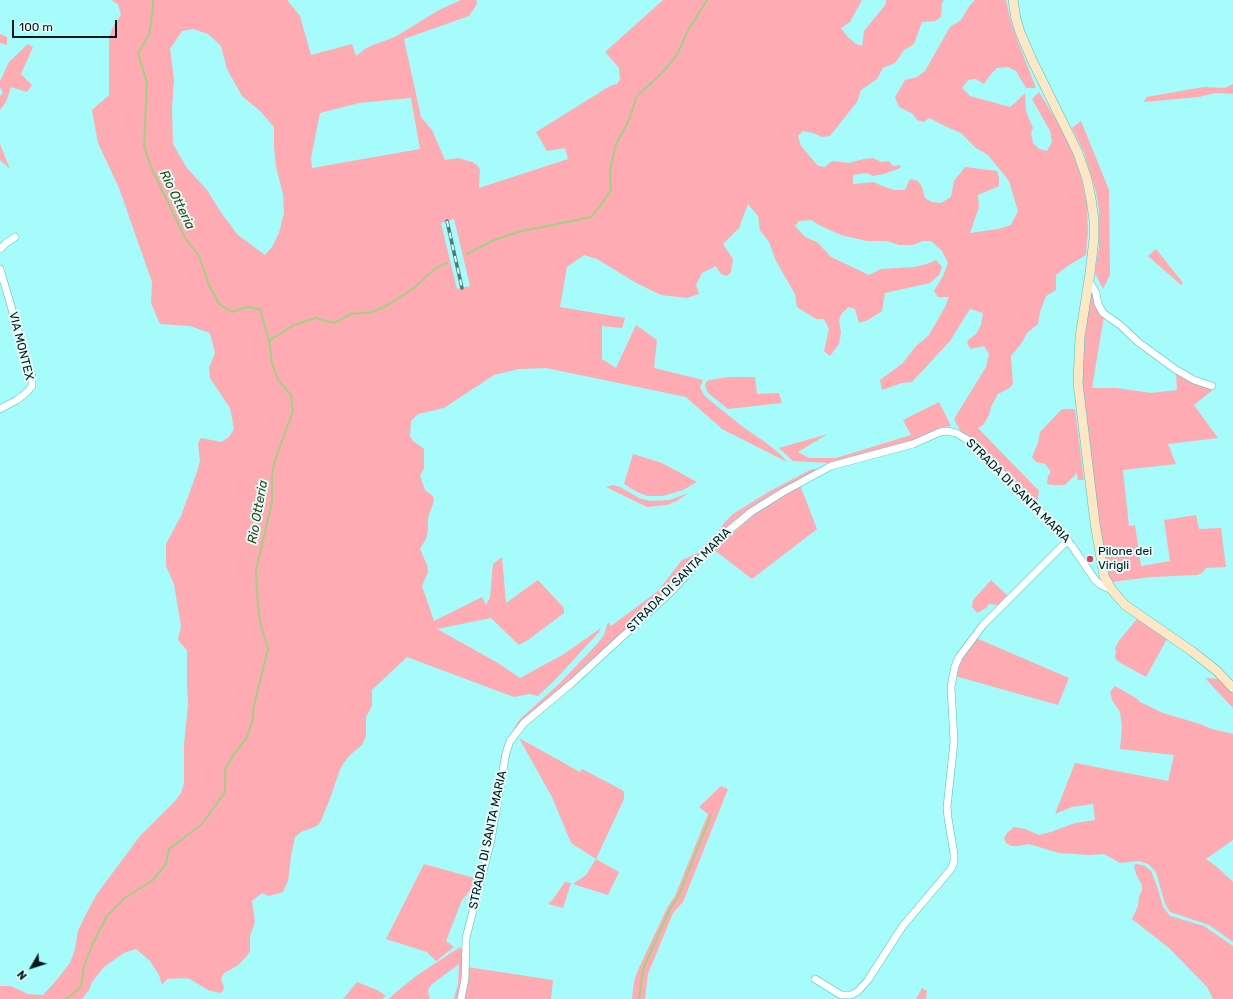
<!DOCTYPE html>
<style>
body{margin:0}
#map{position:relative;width:1233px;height:999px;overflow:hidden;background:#a5fcfa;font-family:Rubik,sans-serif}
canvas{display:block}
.north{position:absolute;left:12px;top:947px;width:40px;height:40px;-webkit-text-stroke:3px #e8fcfb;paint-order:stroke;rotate:231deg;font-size:11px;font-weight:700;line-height:16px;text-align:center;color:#011818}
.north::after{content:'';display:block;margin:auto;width:14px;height:18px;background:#011818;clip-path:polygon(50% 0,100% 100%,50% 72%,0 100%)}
.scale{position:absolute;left:12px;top:20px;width:105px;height:18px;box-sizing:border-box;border:2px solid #011818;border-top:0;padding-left:5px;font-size:12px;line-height:14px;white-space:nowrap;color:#011818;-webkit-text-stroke:3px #e8fcfb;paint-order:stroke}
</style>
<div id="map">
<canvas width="1233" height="999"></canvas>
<div class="north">N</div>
<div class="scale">100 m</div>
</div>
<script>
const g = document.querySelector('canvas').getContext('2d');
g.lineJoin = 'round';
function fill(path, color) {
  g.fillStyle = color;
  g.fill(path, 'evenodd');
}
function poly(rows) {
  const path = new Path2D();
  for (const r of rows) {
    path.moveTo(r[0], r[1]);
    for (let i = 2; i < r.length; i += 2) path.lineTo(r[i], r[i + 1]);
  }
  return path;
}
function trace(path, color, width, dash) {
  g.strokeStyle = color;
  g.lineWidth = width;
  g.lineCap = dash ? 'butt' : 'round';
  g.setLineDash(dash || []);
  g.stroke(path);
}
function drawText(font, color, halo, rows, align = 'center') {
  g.font = font + ' Rubik,sans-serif';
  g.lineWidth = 4;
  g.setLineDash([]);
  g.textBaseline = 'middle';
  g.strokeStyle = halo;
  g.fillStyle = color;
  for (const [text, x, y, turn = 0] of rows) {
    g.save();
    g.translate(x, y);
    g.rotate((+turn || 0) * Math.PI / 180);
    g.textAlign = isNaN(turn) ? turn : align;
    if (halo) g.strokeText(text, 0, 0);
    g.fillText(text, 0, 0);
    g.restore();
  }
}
const green = poly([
 [111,0,287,0,300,16,311,55,352,44,356,56,365,49,373,45,395,37,439,10,461,0,476,0,477,4,469,16,404,39,421,117,432,130,445,160,458,158,472,162,477,165,480,170,479,188,568,159,565,148,547,151,536,132,610,86,617,84,620,79,619,68,605,52,663,0,862,0,850,22,841,28,848,37,856,44,862,46,864,31,886,4,886,0,944,0,942,3,941,17,935,21,922,22,914,44,904,50,895,63,883,68,877,79,861,90,857,102,830,136,822,137,813,133,803,131,798,136,801,146,818,166,825,167,832,161,849,163,864,159,873,158,881,162,889,161,893,166,901,165,900,168,884,174,873,176,867,173,853,175,853,184,874,182,882,186,894,190,905,190,910,179,918,181,922,187,925,198,932,202,941,203,951,197,954,181,965,167,997,171,999,178,999,186,978,195,979,207,970,233,998,229,1011,225,1018,211,1009,181,988,155,976,148,961,133,945,126,929,118,924,122,917,120,913,114,899,107,895,97,905,80,917,77,925,71,950,27,961,20,970,5,975,0,1006,0,1011,22,1018,42,1036,88,1026,88,1016,71,1008,67,997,68,991,74,984,84,976,79,968,80,962,88,970,96,1010,107,1016,102,1025,93,1026,110,1029,119,1033,128,1031,133,1033,143,1039,149,1047,151,1052,142,1050,131,1032,99,1039,92,1060,126,1073,154,1082,181,1087,205,1088,230,1086,255,1069,265,1056,275,1056,290,1046,296,1040,312,1038,324,1027,333,1021,344,1011,356,1013,384,1008,389,998,394,991,407,989,415,984,424,978,428,1039,491,1037,503,976,444,961,432,954,419,986,367,989,354,984,346,971,349,968,345,967,341,976,334,981,325,983,313,970,309,950,341,912,382,902,383,882,390,880,380,903,363,915,347,929,335,945,307,949,297,938,297,934,291,943,276,948,263,942,251,931,241,923,241,913,245,899,245,887,241,867,241,841,235,821,226,811,220,799,221,795,226,805,237,817,242,831,257,869,275,881,269,914,267,927,264,936,260,942,267,939,275,930,283,885,293,882,311,868,320,859,323,855,309,849,307,842,313,839,320,841,333,839,344,830,356,824,351,829,329,824,319,816,319,797,307,795,294,776,261,769,242,760,230,758,216,748,204,739,228,723,244,733,259,731,272,727,276,721,274,716,266,702,273,696,285,699,294,687,298,661,295,638,284,597,259,584,255,567,267,560,307,625,318,622,328,602,326,602,359,616,368,636,325,657,340,654,368,703,380,700,387,704,395,707,398,743,427,765,442,781,455,787,462,722,429,686,397,546,368,519,369,494,375,444,408,418,414,411,421,410,436,413,441,424,449,424,468,420,476,425,490,433,496,434,501,428,518,428,530,426,539,420,549,427,565,428,572,422,586,434,621,482,597,486,605,490,598,493,564,502,557,506,603,538,580,564,608,564,613,528,640,519,645,491,618,437,629,498,663,520,678,564,654,601,628,599,632,556,679,538,696,529,694,514,697,407,657,372,690,372,706,366,717,366,736,362,745,350,755,343,764,339,772,331,796,321,821,317,826,301,832,295,837,291,856,288,881,283,892,269,896,262,893,252,901,255,922,250,936,250,951,247,956,237,966,224,973,221,979,224,987,223,991,220,993,208,990,190,979,185,978,167,979,162,985,159,975,150,961,136,949,124,953,104,967,92,982,89,990,82,999,0,999,0,986,11,986,28,994,43,995,55,982,70,963,75,949,78,931,86,914,97,894,140,836,176,800,181,793,184,783,184,745,188,705,187,686,187,650,178,640,181,626,174,584,166,566,166,544,181,516,197,472,200,461,198,443,201,438,221,442,229,437,234,429,230,408,210,378,209,368,215,353,210,333,190,326,160,324,151,303,152,282,119,188,98,143,92,110,109,95,109,37,114,25,121,15,118,4],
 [193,29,208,34,221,46,227,69,242,96,260,111,274,127,274,147,276,167,283,194,284,213,279,233,272,247,265,255,238,235,222,214,207,190,187,168,173,144,172,108,174,80,170,49,182,31],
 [411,98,420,149,312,168,311,158,320,113,359,103],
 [454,219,470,286,457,289,441,223],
 [0,34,7,37,7,45,0,43],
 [28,44,33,47,21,74,32,85,27,92,11,87,6,102,0,110,0,96,3,93,0,87,0,81,9,62],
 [1233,84,1233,94,1215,93,1199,97,1144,102,1146,97,1204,87,1225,88],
 [1081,121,1109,190,1110,275,1103,289,1095,273,1099,247,1099,210,1096,192,1084,152,1072,128],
 [0,143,1,147,10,169,0,160],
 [1156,249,1183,283,1181,285,1148,256],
 [1091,289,1095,305,1104,316,1092,388,1116,388,1151,393,1177,390,1176,373,1207,388,1214,389,1194,405,1218,438,1168,444,1176,464,1123,470,1129,526,1135,525,1141,566,1170,561,1164,520,1196,515,1199,529,1221,528,1226,567,1206,568,1202,573,1197,575,1152,577,1111,582,1107,573,1098,522,1082,388,1085,335],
 [729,377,755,377,757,394,779,393,782,403,728,409,708,393,705,386,706,382,709,380],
 [939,402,951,426,942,427,914,440,885,448,829,463,793,461,779,448,828,434,798,452,809,458,836,458,911,435,903,420],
 [1062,409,1075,409,1084,480,1078,480,1077,473,1065,485,1053,485,1047,484,1048,476,1051,472,1045,464,1036,462,1032,457,1038,443,1040,432],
 [633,454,662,463,697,482,683,490,663,496,647,496,637,492,624,484],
 [812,469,819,469,769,496,753,506,730,524,710,542,681,576,654,604,514,733,514,728,520,719,559,684,598,643,604,635,608,622,611,626,658,591,682,560,698,553,720,529,725,522,733,514,770,491],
 [613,485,620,487,639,498,649,501,670,500,688,493,677,501,667,505,647,507,606,487],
 [800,485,817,529,752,579,713,549,756,513],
 [991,580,1008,596,998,605,989,604,986,608,977,613,972,607,973,600],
 [1137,619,1167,639,1146,677,1117,661,1115,657,1116,652,1115,649,1118,642],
 [976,638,1069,678,1058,705,955,676,962,659],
 [1205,678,1219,679,1233,694,1233,708],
 [1115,686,1136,698,1140,702,1163,713,1200,724,1212,729,1233,734,1233,840,1206,859,1217,867,1233,882,1233,942,1209,925,1170,912,1165,904,1156,872,1148,864,1139,861,1120,863,1104,854,1089,855,1059,853,1029,844,1018,846,1011,846,1006,843,1004,838,1007,833,1014,827,1025,829,1039,835,1051,832,1075,823,1095,820,1093,804,1072,807,1055,814,1075,763,1168,781,1174,755,1120,749,1122,727,1120,712,1112,700,1110,692],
 [519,738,580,772,582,769,622,790,624,792,624,799,596,859,619,872,608,895,573,884,586,875,596,859,571,843,552,797],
 [721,786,728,789,683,902,673,913,648,974,645,999,632,999,634,982,638,970,667,908,675,896,708,814,699,807],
 [424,864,478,879,477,883,462,900,446,941,454,947,436,961,427,952,386,939],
 [1137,864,1145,866,1151,871,1158,889,1163,907,1170,916,1204,926,1233,946,1233,999,1213,999,1207,987,1169,948,1132,919,1138,906,1139,897,1142,890,1142,885,1136,874,1134,865],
 [565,882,571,883,563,908,548,904,554,898],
 [460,947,464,953,464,972,459,999,454,999,458,984,459,964,432,984,429,988,428,992,430,999,389,999,395,993,416,976],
 [467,967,553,980,551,999,462,999],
 [357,982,377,990,386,996,383,999,343,999],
 [922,988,927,991,926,999,916,999]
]);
const stream = poly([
 [467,254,494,240,518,232,591,217,601,205,611,190,610,170,616,144,628,122,637,96,660,75,677,55,687,32,707,0],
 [270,340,294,325,316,318,334,323,351,314,372,312,388,305,415,287,436,268,447,263],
 [65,999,72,995,81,986,84,966,93,943,107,916,126,897,153,880,166,864,169,849,202,824,225,792,225,770,233,755,246,739,252,723,254,705,268,649,260,622,257,595,256,570,272,502,272,474,275,460,293,411,291,395,278,380,272,363,269,341,260,309,247,307,232,312,219,304,209,285,199,256,184,236,152,169,144,146,147,83,138,53,149,35,153,8,153,0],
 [639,999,643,969,670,909,679,895,711,815]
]);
const street = poly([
 [0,249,6,243,15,237],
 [0,269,32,377,32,386,27,392,17,400,0,409],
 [1089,281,1096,293,1098,304,1103,313,1120,325,1138,342,1175,369,1194,380,1212,386],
 [815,979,841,995,851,995,858,991,868,980,902,927,951,869,954,862,954,854,948,818,947,807,954,742,951,687,955,666,959,657,983,625,1068,540],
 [461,999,465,979,466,938,491,840,506,753,510,741,524,723,572,683,673,590,715,542,751,512,783,492,831,466,913,444,940,432,947,431,956,433,968,440,1044,515,1072,546,1095,580,1101,585,1112,590]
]);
const secondary = poly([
 [1013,0,1016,19,1020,32,1032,60,1078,153,1087,179,1091,199,1094,220,1094,239,1090,273,1080,337,1078,383,1095,523,1104,576,1112,590,1125,605,1193,652,1217,671,1233,688]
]);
const rail = poly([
 [447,221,462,288]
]);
const markers = [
 [1090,559,4,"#d4445f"]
];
const streetNames = [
 ["VIA MONTEX",21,346,76],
 ["STRADA DI SANTA MARIA",1018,491,45],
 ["STRADA DI SANTA MARIA",679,580,-45],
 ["STRADA DI SANTA MARIA",488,840,-78]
];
const poiNames = [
 ["Pilone dei",1098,552],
 ["Virigli",1098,566]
];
const waterNames = [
 ["Rio Otteria",177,200,64],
 ["Rio Otteria",258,512,-80]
];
fill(green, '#feabb3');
trace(stream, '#a2d183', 2);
trace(street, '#4ac1bf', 8);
trace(secondary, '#4ac1bf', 10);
trace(street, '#fff', 7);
trace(secondary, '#fee7c5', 9);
trace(rail, '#4a7e7d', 3.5);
trace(rail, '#e8fcfb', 2, [6]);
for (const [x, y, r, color] of markers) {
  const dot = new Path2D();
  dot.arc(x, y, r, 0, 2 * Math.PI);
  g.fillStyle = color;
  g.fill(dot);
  trace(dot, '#e8fcfb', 1.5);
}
drawText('12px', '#011818', '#e8fcfb', streetNames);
drawText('12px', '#011818', '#e8fcfb', poiNames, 'left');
drawText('italic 13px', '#2c4913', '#e8fcfb', waterNames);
</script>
